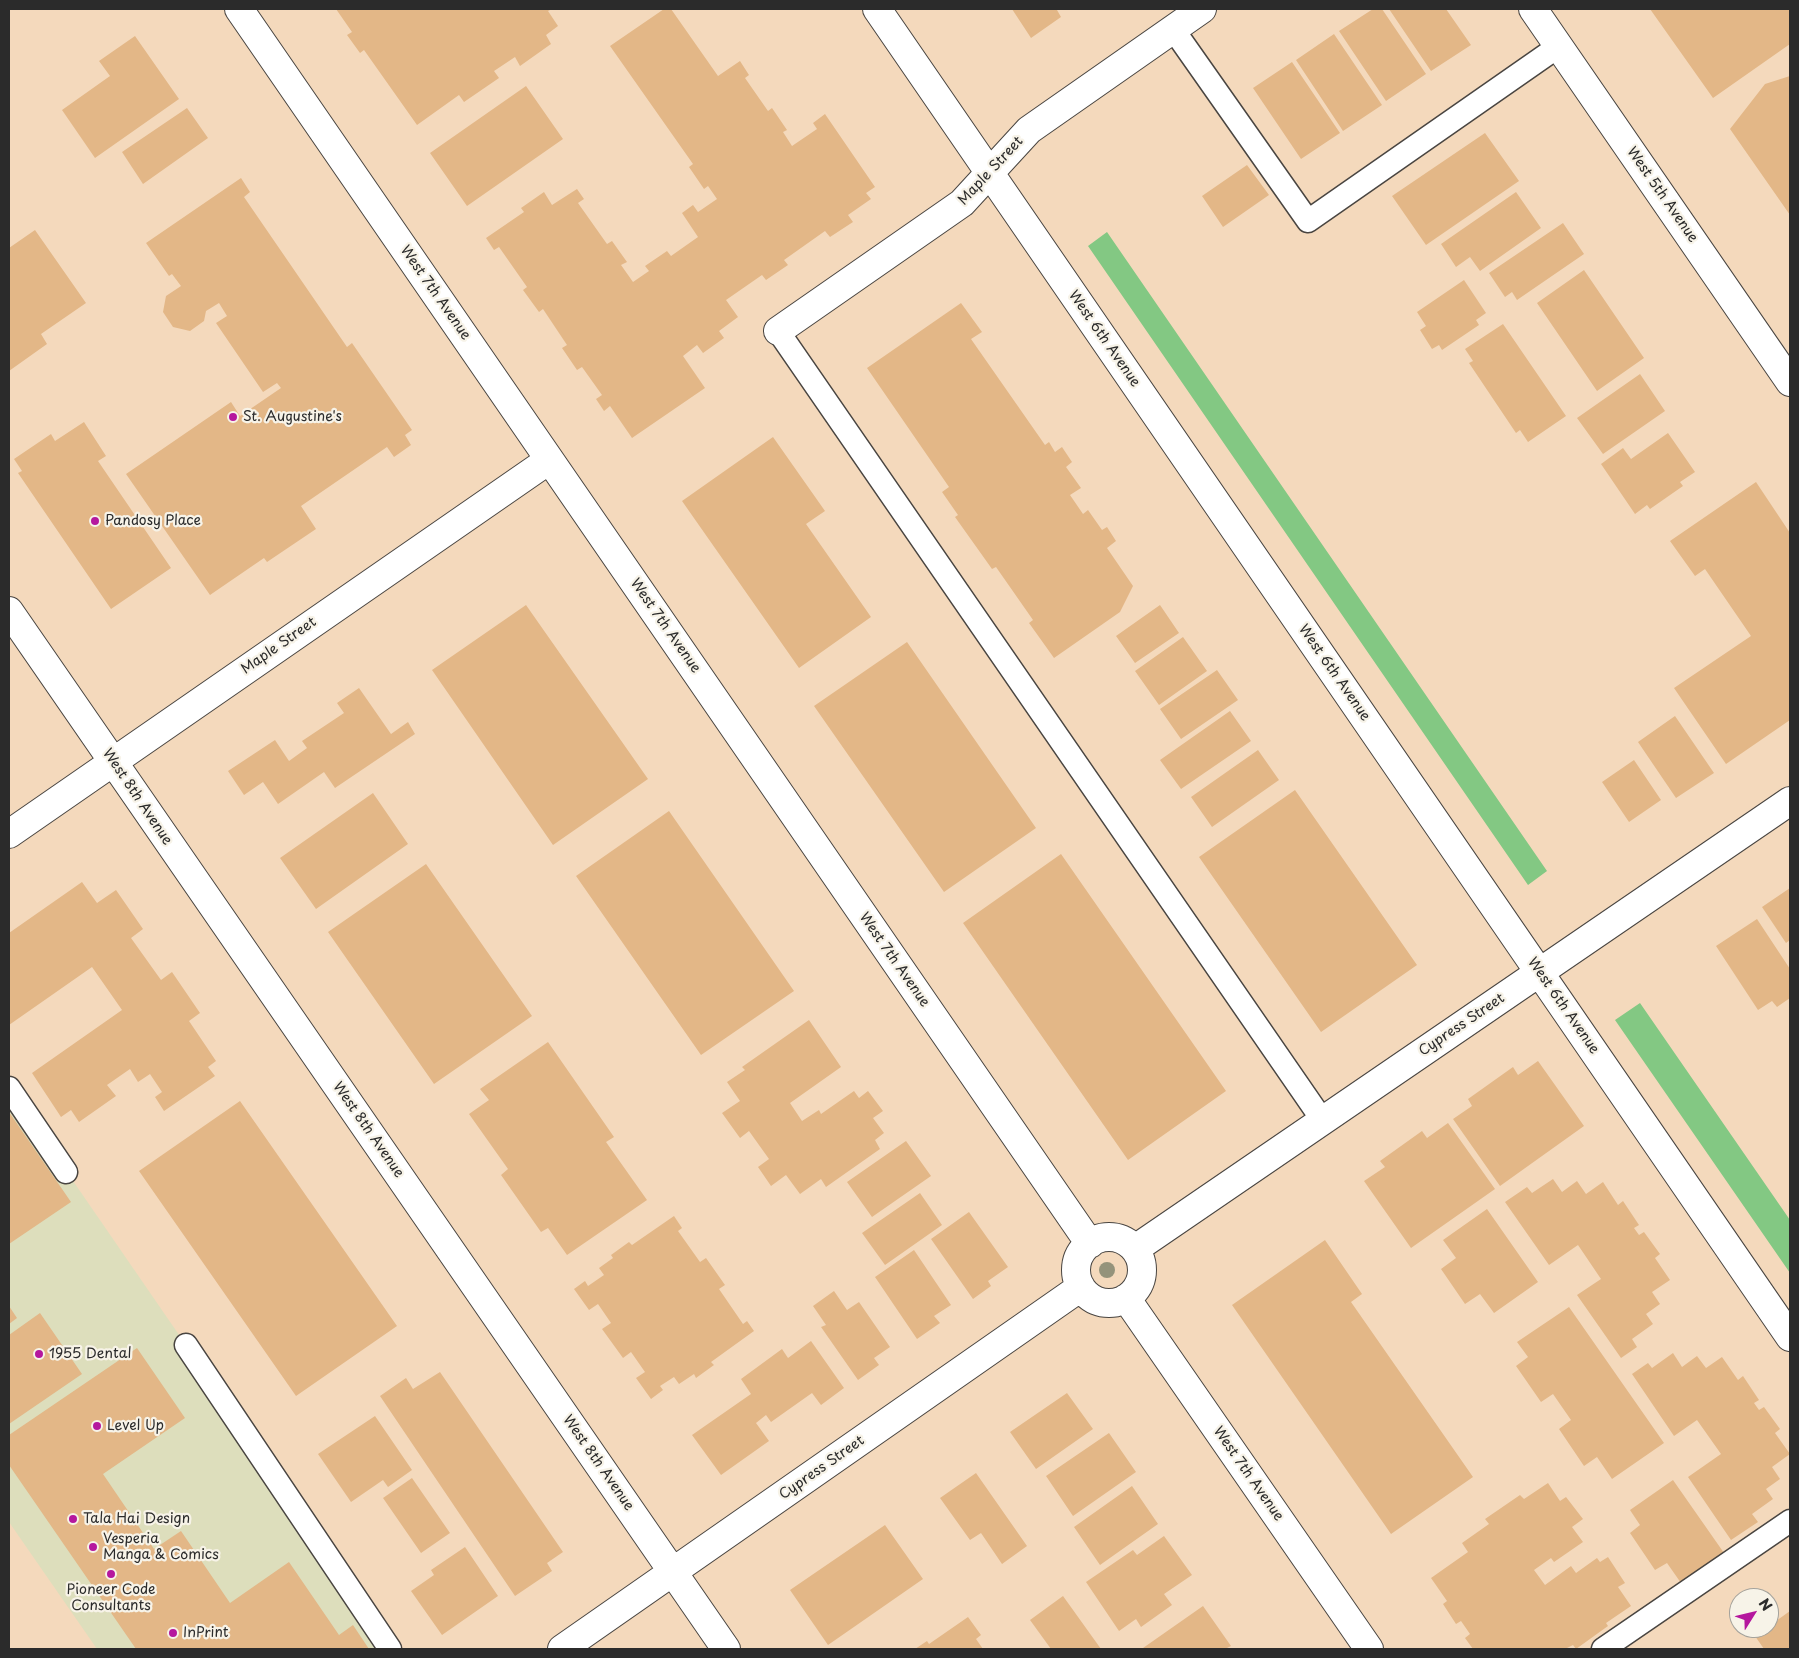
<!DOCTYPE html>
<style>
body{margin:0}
#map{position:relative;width:1799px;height:1658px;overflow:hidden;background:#f4d9bc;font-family:"Playpen Sans",sans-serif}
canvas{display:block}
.frame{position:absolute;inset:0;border:10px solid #2b2b2b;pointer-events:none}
.north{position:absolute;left:1729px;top:1588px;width:50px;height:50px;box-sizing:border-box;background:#f7f3e8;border:1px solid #a5a39c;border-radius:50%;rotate:54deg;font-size:14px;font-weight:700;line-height:20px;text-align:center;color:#2b2b2b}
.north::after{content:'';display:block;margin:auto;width:18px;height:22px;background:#b5179e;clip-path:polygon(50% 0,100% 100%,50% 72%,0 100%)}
</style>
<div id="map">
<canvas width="1799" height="1658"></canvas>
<div class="frame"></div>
<div class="north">N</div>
</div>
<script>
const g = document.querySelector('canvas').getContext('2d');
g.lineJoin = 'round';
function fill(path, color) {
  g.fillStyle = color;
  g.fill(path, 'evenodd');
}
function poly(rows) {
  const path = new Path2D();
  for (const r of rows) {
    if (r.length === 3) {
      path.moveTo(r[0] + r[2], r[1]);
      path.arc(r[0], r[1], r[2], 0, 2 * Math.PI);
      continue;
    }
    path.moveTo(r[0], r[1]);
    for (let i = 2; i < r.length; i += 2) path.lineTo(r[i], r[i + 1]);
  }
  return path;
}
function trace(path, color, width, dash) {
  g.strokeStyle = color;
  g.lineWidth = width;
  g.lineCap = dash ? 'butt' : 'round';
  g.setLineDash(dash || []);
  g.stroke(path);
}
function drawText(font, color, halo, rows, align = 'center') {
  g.font = font + ' "Playpen Sans",sans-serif';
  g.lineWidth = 4.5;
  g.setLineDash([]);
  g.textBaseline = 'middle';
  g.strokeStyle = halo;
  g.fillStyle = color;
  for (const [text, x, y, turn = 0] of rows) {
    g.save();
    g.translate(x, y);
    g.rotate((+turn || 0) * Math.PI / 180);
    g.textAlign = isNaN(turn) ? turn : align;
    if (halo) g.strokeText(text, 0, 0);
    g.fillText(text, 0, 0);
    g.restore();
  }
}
const built = poly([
 [9,1088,186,1345,390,1649,97,1649,9,1522]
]);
const green = poly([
 [1107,232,1547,871,1528,885,1088,246],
 [1640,1003,1790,1220,1790,1273,1615,1020]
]);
const building = poly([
 [336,9,552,9,548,11,558,26,546,35,551,44,520,66,515,57,494,71,499,78,464,102,459,95,417,125,364,50,360,53,347,35,352,32],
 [664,9,671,9,718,76,740,61,749,75,745,78,768,111,772,108,787,130,783,132,792,146,817,129,813,123,825,114,875,187,866,193,871,199,848,215,853,222,830,237,825,231,784,260,788,265,766,280,762,275,726,300,738,317,719,331,724,338,703,353,697,345,683,356,705,388,632,438,610,406,604,411,596,399,602,395,582,367,577,370,562,348,567,345,543,309,539,312,523,290,527,287,499,247,494,250,486,238,524,212,521,208,544,192,552,205,577,189,584,199,578,203,607,244,612,241,627,262,621,265,633,282,649,271,645,266,667,251,671,256,698,237,682,213,693,205,698,212,717,199,708,186,704,189,689,167,693,164,610,46],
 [1012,9,1059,9,1057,10,1061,17,1031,38],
 [1373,9,1382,9,1426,74,1386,101,1339,31],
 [1389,9,1446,9,1471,45,1431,71],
 [1650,9,1790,9,1790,44,1713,98],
 [1334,34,1382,105,1343,131,1296,60],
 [135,36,179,99,95,158,62,110,110,76,99,61],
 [1292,62,1340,133,1301,159,1253,88],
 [1790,76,1790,215,1730,129,1765,84],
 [526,86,563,139,467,206,430,153],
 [187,108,208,138,143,184,122,152],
 [1485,133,1519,181,1426,245,1392,196],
 [1247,165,1269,195,1223,227,1202,196],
 [241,178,250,192,244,197,347,347,352,343,412,430,405,435,411,445,394,457,387,447,301,506,316,529,267,562,264,558,210,595,126,474,231,402,240,416,281,388,277,383,263,392,216,323,227,316,219,303,206,311,204,321,190,331,173,327,163,312,166,296,181,286,172,274,169,276,146,243],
 [1516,192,1541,228,1480,271,1470,257,1456,267,1441,244],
 [1563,223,1584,254,1517,300,1512,292,1505,297,1489,273],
 [35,230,86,303,41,334,47,344,9,371,9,248],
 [1584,270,1644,358,1597,391,1537,303],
 [1464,280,1486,313,1476,320,1479,325,1442,350,1439,345,1432,349,1420,330,1426,326,1417,312],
 [961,303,982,332,971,339,1045,445,1049,442,1055,452,1062,447,1072,462,1066,467,1081,488,1070,495,1083,514,1088,510,1102,530,1107,527,1116,541,1107,548,1133,586,1120,612,1054,658,1029,623,1033,620,996,567,992,569,955,517,958,515,942,492,949,487,867,368],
 [1503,324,1566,416,1528,442,1520,430,1516,433,1469,363,1473,361,1465,349],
 [1640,374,1665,411,1603,454,1577,418],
 [84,422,106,456,98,461,171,568,111,609,18,473,22,471,14,459,51,434,55,441],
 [1668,433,1695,472,1680,482,1683,486,1650,509,1647,505,1635,514,1601,464,1623,448,1631,459],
 [773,437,825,511,806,524,871,617,799,668,682,501],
 [1756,482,1790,533,1790,720,1726,764,1674,688,1751,636,1705,569,1695,576,1670,541],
 [526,605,648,779,553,845,432,670],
 [1160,605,1179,633,1135,663,1116,636],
 [1183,637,1207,671,1159,705,1135,671],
 [907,642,1036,828,944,892,814,706],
 [1217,670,1238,700,1181,739,1160,709],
 [359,688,391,734,408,722,415,734,335,788,324,772,278,804,263,782,244,795,228,771,275,740,289,761,307,748,302,741,344,713,337,703],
 [1230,711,1251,741,1181,789,1160,760],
 [1675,716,1714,773,1676,798,1638,742],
 [1258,750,1279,780,1212,827,1191,797],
 [1634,760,1661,800,1629,822,1602,782],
 [1295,790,1417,965,1321,1032,1199,857],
 [373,793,408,844,316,909,280,858],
 [669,811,794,991,701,1055,576,876],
 [1061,854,1226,1091,1128,1160,963,923],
 [426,864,532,1016,434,1084,328,932],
 [82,882,97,903,116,890,143,929,131,938,161,980,172,972,200,1013,189,1021,216,1061,208,1067,215,1076,164,1111,155,1097,162,1092,150,1074,138,1082,130,1069,107,1085,116,1096,79,1122,71,1110,61,1117,32,1073,122,1010,92,967,9,1025,9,933],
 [1790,888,1790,940,1786,943,1762,907],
 [1757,919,1790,969,1790,998,1777,1007,1772,1001,1758,1010,1716,946],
 [809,1020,841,1067,790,1103,802,1121,819,1110,821,1114,854,1091,859,1098,868,1091,883,1111,873,1118,884,1133,875,1140,880,1149,826,1187,821,1179,800,1194,786,1175,771,1186,758,1167,769,1159,749,1131,740,1138,722,1113,740,1101,727,1082,745,1070,742,1067],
 [548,1042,614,1137,606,1142,647,1200,567,1255,548,1228,541,1232,501,1175,508,1169,469,1114,489,1100,480,1089],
 [1538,1061,1584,1126,1500,1186,1453,1119,1472,1106,1468,1099,1513,1067,1518,1075],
 [240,1101,397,1326,296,1396,139,1171],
 [9,1112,71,1202,9,1244],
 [1448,1123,1495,1189,1411,1248,1364,1181,1385,1167,1380,1161,1422,1131,1427,1138],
 [906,1141,931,1176,872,1217,847,1182],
 [1553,1179,1562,1192,1577,1181,1586,1194,1603,1182,1618,1205,1623,1201,1639,1225,1634,1228,1639,1235,1644,1232,1660,1254,1655,1258,1670,1280,1652,1292,1660,1304,1646,1314,1653,1324,1632,1339,1637,1347,1621,1358,1577,1295,1601,1279,1578,1245,1549,1265,1505,1202,1527,1187,1532,1193],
 [920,1193,942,1225,885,1265,862,1233],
 [1487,1209,1538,1282,1494,1313,1480,1294,1465,1304,1441,1269,1456,1258,1443,1240],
 [969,1212,1008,1267,988,1281,991,1286,973,1299,931,1239],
 [674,1216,682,1228,678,1231,700,1262,706,1258,725,1285,719,1289,743,1324,747,1321,754,1331,711,1362,714,1365,696,1378,694,1374,679,1384,674,1377,660,1386,663,1390,651,1399,636,1378,645,1372,631,1352,623,1358,602,1329,611,1323,598,1304,589,1310,574,1289,585,1281,588,1286,604,1275,599,1268,613,1258,611,1255,629,1242,632,1245],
 [1325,1240,1362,1294,1351,1302,1473,1477,1391,1534,1232,1305],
 [914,1250,951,1305,934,1316,940,1323,917,1339,875,1277],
 [834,1291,847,1310,859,1302,890,1347,874,1358,879,1365,858,1380,821,1327,826,1325,813,1306],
 [9,1306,17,1318,9,1324],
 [1569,1307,1664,1443,1612,1479,1597,1457,1584,1466,1559,1429,1571,1420,1553,1394,1541,1402,1516,1366,1528,1357,1517,1342],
 [40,1313,82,1374,9,1424,9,1335],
 [811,1341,844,1388,821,1405,812,1393,771,1422,766,1415,756,1423,769,1441,721,1475,692,1435,751,1394,741,1379,782,1349,788,1358],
 [137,1348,185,1418,103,1474,154,1549,181,1531,230,1603,289,1562,339,1635,353,1625,369,1649,136,1649,9,1465,9,1435],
 [1673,1353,1682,1367,1697,1356,1706,1368,1722,1357,1738,1380,1743,1376,1759,1400,1754,1403,1759,1410,1764,1407,1780,1429,1775,1433,1790,1454,1772,1467,1780,1479,1766,1489,1773,1499,1752,1514,1758,1522,1731,1540,1688,1477,1721,1454,1697,1420,1674,1436,1632,1374,1648,1363,1652,1368],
 [440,1372,563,1552,547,1563,552,1571,515,1596,380,1396,406,1378,413,1389],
 [1067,1393,1093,1429,1036,1469,1010,1432],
 [375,1416,412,1470,388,1487,383,1480,351,1502,318,1454],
 [1109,1433,1136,1472,1073,1516,1046,1476],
 [976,1473,1027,1546,1002,1564,981,1533,970,1540,940,1498],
 [412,1478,450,1533,421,1553,383,1498],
 [1673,1480,1724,1553,1681,1583,1667,1563,1655,1570,1630,1533,1640,1525,1630,1510],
 [1548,1483,1560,1501,1566,1497,1583,1519,1572,1527,1583,1542,1554,1562,1551,1558,1534,1570,1545,1585,1571,1566,1576,1573,1597,1558,1600,1562,1608,1557,1625,1583,1618,1587,1631,1606,1606,1623,1608,1626,1576,1649,1573,1645,1565,1649,1473,1649,1465,1638,1470,1634,1461,1621,1456,1624,1443,1604,1447,1601,1431,1578,1468,1552,1462,1543,1489,1524,1485,1519,1520,1495,1524,1499],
 [1132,1486,1158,1524,1100,1565,1074,1527],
 [885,1525,923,1579,828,1645,790,1590],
 [1164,1536,1192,1575,1164,1594,1172,1605,1141,1627,1136,1619,1119,1631,1086,1582,1133,1550,1137,1555],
 [465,1547,498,1596,442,1635,411,1591,434,1575,431,1570],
 [1063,1596,1101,1649,1051,1649,1030,1620],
 [1203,1606,1231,1646,1225,1649,1144,1649,1143,1648],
 [1790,1611,1790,1649,1764,1649,1755,1636,1766,1628,1769,1628,1769,1626],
 [968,1617,981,1635,976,1639,983,1649,915,1649,927,1641,929,1644]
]);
const lane = poly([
 [1173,29,1308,221,1559,46],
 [778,331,1323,1121],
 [9,1088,66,1172],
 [186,1345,390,1649],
 [1603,1649,1790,1521]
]);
const street = poly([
 [239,9,1090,1244],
 [877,9,1790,1337],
 [1533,9,1790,382],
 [778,331,962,203,1029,130,1202,9],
 [9,611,726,1649],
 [9,834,549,460],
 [1109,1270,33],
 [1135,1249,1790,801],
 [1126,1298,1369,1649],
 [562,1649,1081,1287]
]);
const trees = [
 [1107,1270]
];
const markers = [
 [233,417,5,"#b5179e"],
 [95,521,5,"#b5179e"],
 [39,1354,5,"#b5179e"],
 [97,1426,5,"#b5179e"],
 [73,1519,5,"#b5179e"],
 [93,1547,5,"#b5179e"],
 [111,1574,5,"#b5179e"],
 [173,1633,5,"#b5179e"]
];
const streetNames = [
 ["Maple Street",991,171,-47],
 ["West 5th Avenue",1662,195,55],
 ["West 7th Avenue",435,293,55],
 ["West 6th Avenue",1104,339,55],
 ["West 7th Avenue",665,626,55],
 ["Maple Street",279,646,-35],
 ["West 6th Avenue",1334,673,55],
 ["West 8th Avenue",137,797,56],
 ["West 7th Avenue",894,960,55],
 ["West 6th Avenue",1563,1006,55],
 ["Cypress Street",1462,1025,-34],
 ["West 8th Avenue",368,1130,55],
 ["West 8th Avenue",598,1463,55],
 ["Cypress Street",822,1468,-35],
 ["West 7th Avenue",1248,1474,55]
];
const poiNames = [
 ["St. Augustine's",243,417],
 ["Pandosy Place",105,521],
 ["1955 Dental",49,1354],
 ["Level Up",107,1426],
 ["Tala Hai Design",83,1519],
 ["Vesperia",103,1539],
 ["Manga & Comics",103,1555],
 ["Pioneer Code",111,1590,"center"],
 ["Consultants",111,1606,"center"],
 ["InPrint",183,1633]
];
fill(built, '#dddebc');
fill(green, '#83c883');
fill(building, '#e3b787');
trace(lane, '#494541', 25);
trace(street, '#494541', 30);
trace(lane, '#fff', 22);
trace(street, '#fff', 28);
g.fillStyle = '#94937b';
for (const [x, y] of trees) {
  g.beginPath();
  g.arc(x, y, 8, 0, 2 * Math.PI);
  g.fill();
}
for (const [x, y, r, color] of markers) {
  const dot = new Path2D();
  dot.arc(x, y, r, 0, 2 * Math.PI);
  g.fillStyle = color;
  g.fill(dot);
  trace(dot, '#f7f3e8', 2);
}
drawText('14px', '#2b2b2b', '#f7f3e8', streetNames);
drawText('14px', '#2b2b2b', '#f7f3e8', poiNames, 'left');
</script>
